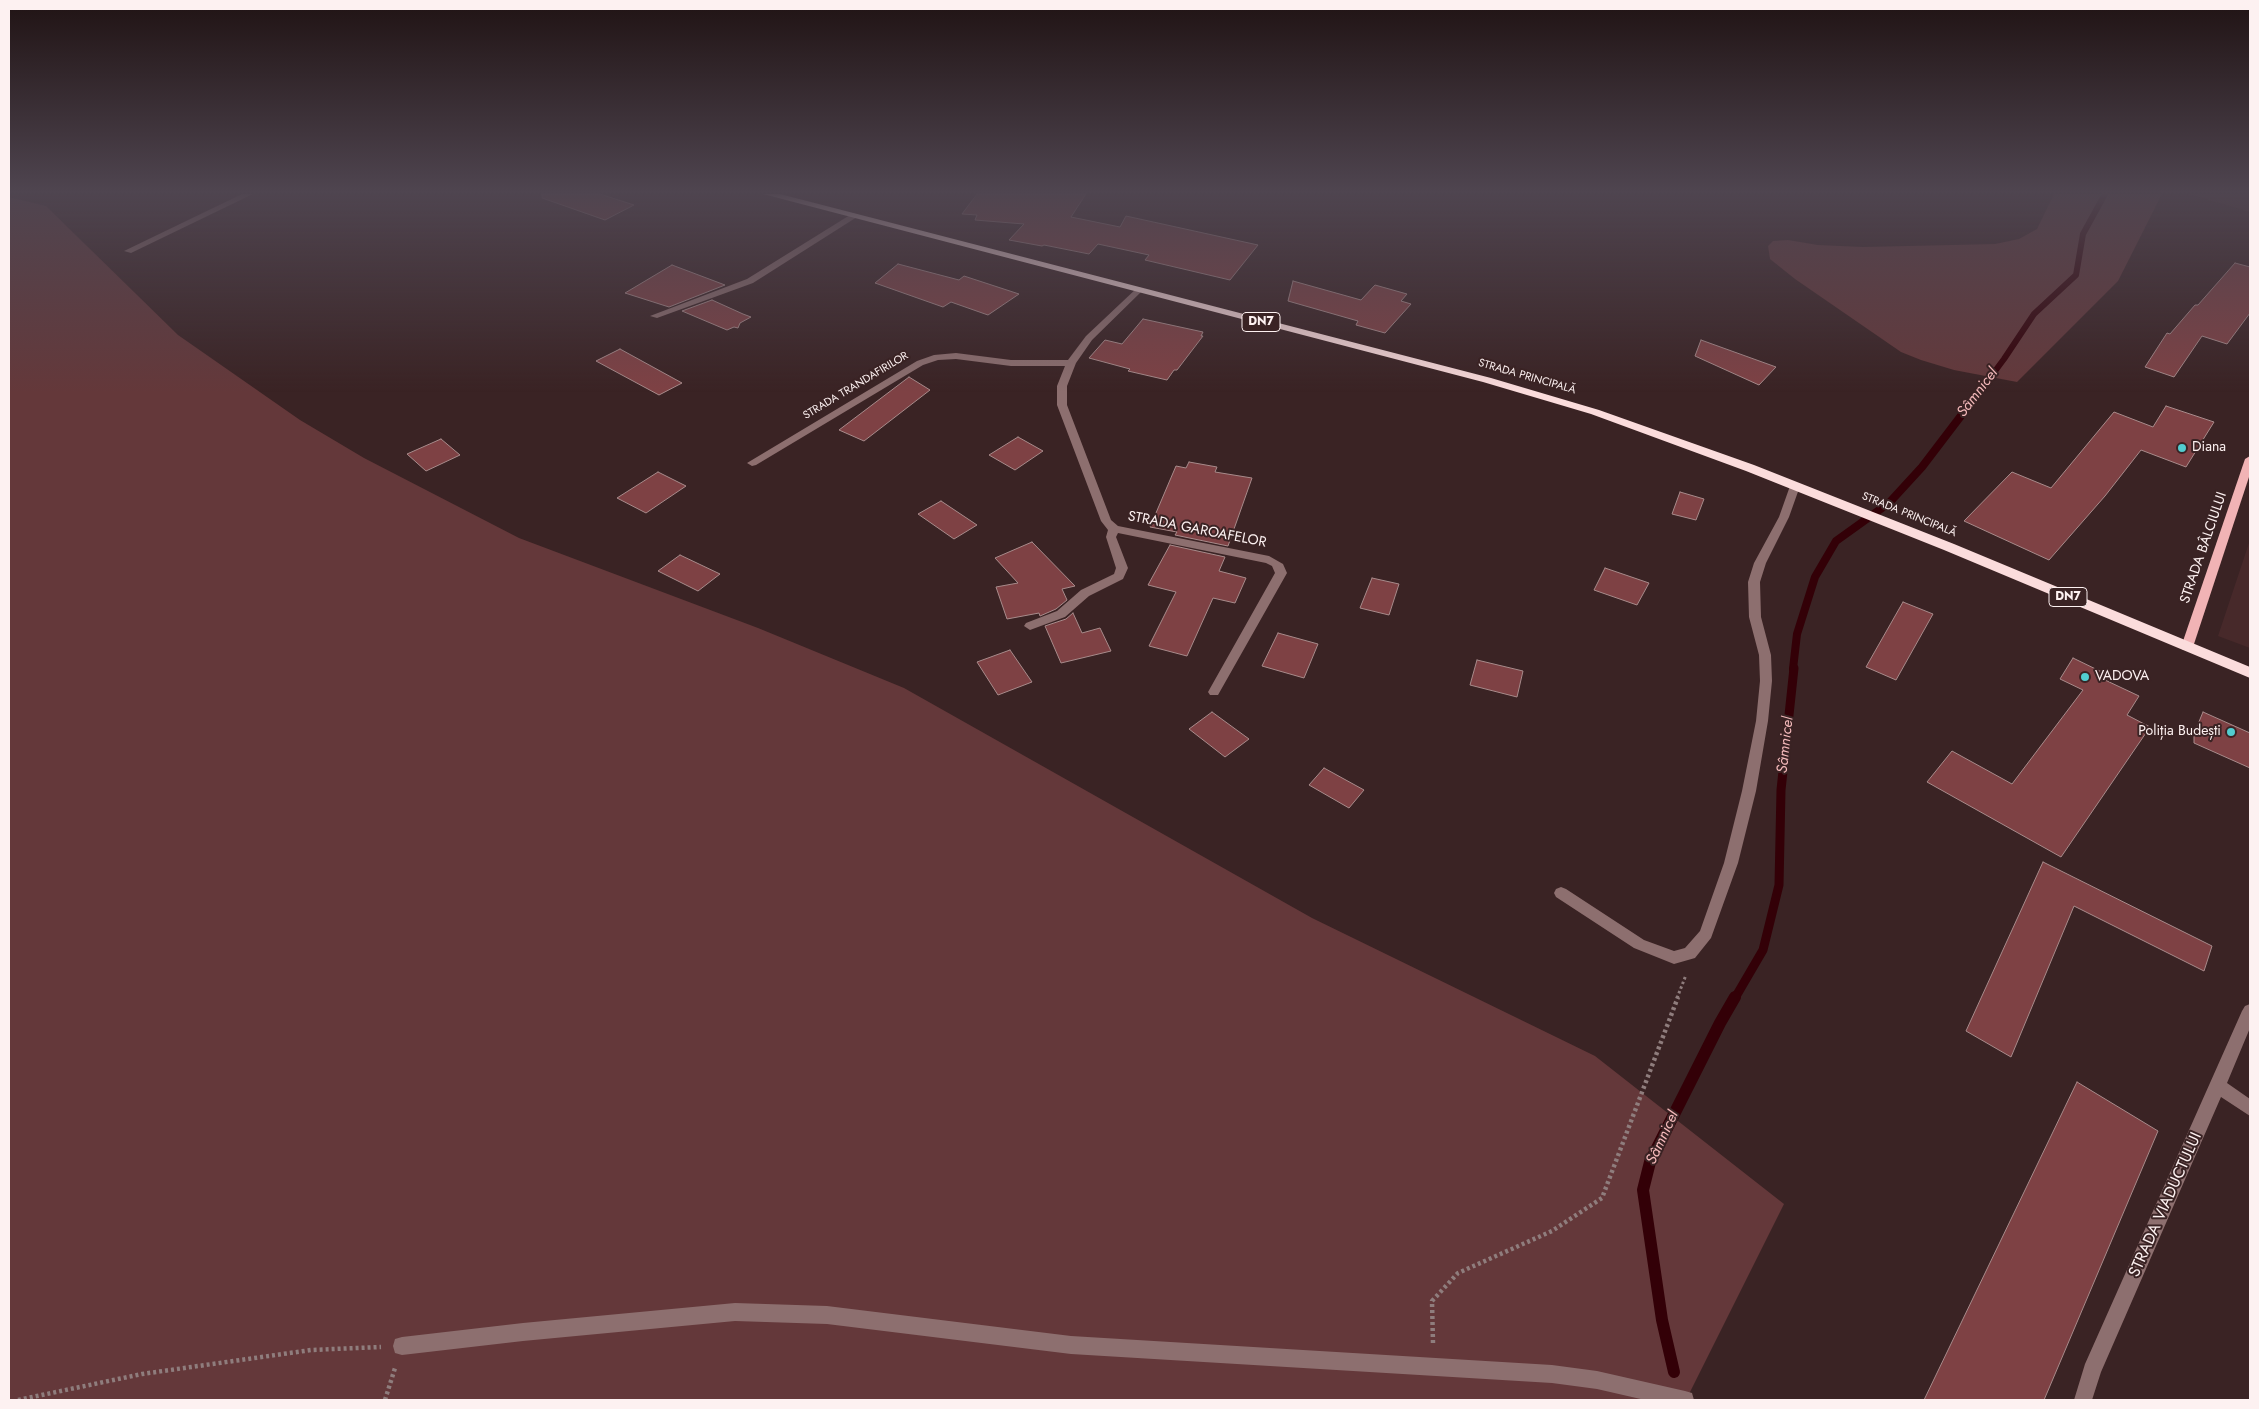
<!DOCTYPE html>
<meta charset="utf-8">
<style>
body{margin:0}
#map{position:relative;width:2259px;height:1409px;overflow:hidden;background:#3a2324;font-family:Jost,sans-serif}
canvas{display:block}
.frame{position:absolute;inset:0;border:10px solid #fdf1f1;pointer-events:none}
</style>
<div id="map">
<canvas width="2259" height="1409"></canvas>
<div class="frame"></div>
</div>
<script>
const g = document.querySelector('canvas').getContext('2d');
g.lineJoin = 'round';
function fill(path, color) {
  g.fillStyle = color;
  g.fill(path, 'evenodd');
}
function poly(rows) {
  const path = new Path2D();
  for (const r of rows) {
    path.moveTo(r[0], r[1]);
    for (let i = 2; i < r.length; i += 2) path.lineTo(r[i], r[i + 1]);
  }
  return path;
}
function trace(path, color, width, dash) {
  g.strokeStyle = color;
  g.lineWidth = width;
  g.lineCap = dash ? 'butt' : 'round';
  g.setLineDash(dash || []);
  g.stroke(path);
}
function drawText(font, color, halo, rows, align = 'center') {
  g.font = font + ' Jost,sans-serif';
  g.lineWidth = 4;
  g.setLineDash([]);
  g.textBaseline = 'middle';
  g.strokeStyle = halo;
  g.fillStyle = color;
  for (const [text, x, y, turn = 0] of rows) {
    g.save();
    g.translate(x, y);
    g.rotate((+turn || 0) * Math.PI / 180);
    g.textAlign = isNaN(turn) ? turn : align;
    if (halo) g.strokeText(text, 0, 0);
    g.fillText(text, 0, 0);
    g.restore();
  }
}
const built = poly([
 [2188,194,2250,194,2250,212],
 [2250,540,2250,648,2218,636]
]);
const green = poly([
 [2054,194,2162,194,2118,281,2017,382,1954,370,1921,360,1901,352,1795,279,1770,259,1768,246,1773,241,1788,240,1818,245,1863,247,1995,244,2019,239,2037,229],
 [9,197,46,206,178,335,300,420,364,458,519,538,758,628,904,688,1312,918,1595,1056,1784,1204,1686,1400,9,1400]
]);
const streamFar3 = poly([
 [1969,406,2004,359,2034,314,2076,275,2083,234,2105,194]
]);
const streamFar2 = poly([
 [1793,669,1797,634,1815,577,1836,541,1889,503,1922,467,1970,404]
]);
const streamFar1 = poly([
 [1735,998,1763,950,1779,885,1781,790,1794,668]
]);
const stream = poly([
 [1674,1372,1662,1320,1643,1190,1650,1162,1720,1023,1735,997]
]);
const building = poly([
 [542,194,600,194,634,205,605,220,542,198,542,194],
 [977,194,1086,194,1071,217,1120,227,1126,216,1258,245,1230,280,1145,260,1149,255,1098,244,1089,254,1044,245,1042,246,1009,240,1024,224,975,220,977,215,962,214,977,194],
 [2235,263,2250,267,2250,313,2227,344,2202,336,2174,377,2145,367,2167,333,2170,334,2195,305,2198,305,2235,263],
 [898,264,959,280,964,276,1019,294,988,315,951,302,943,307,875,283,898,264],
 [672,265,725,285,669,307,625,293,672,265],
 [1293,281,1361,300,1375,285,1407,294,1401,301,1411,304,1385,333,1356,325,1358,321,1288,301,1293,281],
 [712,300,743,314,751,317,740,323,738,328,734,327,727,330,682,311,712,300],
 [1143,319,1203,332,1201,336,1203,336,1177,370,1174,370,1167,380,1128,371,1130,369,1089,358,1105,340,1122,344,1143,319],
 [1701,340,1776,367,1759,385,1695,356,1701,340],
 [620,349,682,383,659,395,596,361,620,349],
 [909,377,930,390,864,441,839,430,909,377],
 [2166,406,2214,422,2186,467,2141,450,2105,496,2049,560,1964,521,2012,472,2051,488,2114,412,2153,427,2166,406],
 [1018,437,1043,451,1015,470,989,455,1018,437],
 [441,439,460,455,426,471,407,454,441,439],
 [1189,462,1217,467,1215,472,1252,478,1228,546,1175,535,1177,532,1150,527,1176,466,1186,468,1189,462],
 [658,472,686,486,646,513,617,498,658,472],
 [1680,492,1704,499,1696,520,1672,514,1680,492],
 [941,501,977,525,954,539,918,514,941,501],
 [1032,542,1075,586,1062,589,1067,600,1056,609,1040,616,1039,613,1007,619,996,587,1018,583,995,558,1032,542],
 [1170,545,1225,557,1219,571,1246,578,1235,603,1213,598,1187,656,1149,646,1176,592,1148,585,1170,545],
 [680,555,720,574,698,591,658,571,680,555],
 [1605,568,1649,583,1637,605,1594,590,1605,568],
 [1372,578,1399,584,1389,615,1360,608,1372,578],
 [1903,602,1933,614,1896,680,1866,667,1903,602],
 [1073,613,1082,633,1100,628,1111,651,1061,663,1045,626,1066,619,1073,613],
 [1278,633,1318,644,1304,678,1262,666,1278,633],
 [1010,650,1032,682,998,695,977,662,1010,650],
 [2073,658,2108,675,2105,680,2139,696,2127,715,2150,727,2061,857,1927,782,1952,751,2012,784,2083,690,2060,679,2073,658],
 [1477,660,1523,671,1517,697,1470,685,1477,660],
 [1212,712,1249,739,1225,757,1189,729,1212,712],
 [2203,712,2250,733,2250,768,2194,743,2194,734,2203,712],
 [1324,768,1364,790,1349,808,1309,785,1324,768],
 [2043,862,2212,946,2204,971,2074,906,2011,1057,1966,1031,2043,862],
 [2077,1082,2158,1131,2044,1400,1924,1400,2077,1082]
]);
const pathFar1 = poly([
 [1677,998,1686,975]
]);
const path = poly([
 [1433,1343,1432,1301,1458,1273,1552,1231,1602,1198,1678,997],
 [18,1400,142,1374,311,1350,381,1347],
 [385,1400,395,1368]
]);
const minor = poly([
 [242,194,253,194,131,253,124,251,242,194],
 [850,215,857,217,753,283,657,318,650,316,747,279,850,215],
 [1138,287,1141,288,1141,292,1092,340,1076,363,1067,386,1067,405,1111,520,1118,526,1269,556,1283,564,1287,573,1218,695,1210,695,1208,692,1275,573,1272,566,1266,563,1118,533,1116,537,1128,568,1123,579,1089,596,1065,617,1030,630,1024,626,1026,623,1057,611,1081,590,1114,574,1116,568,1106,537,1108,530,1101,521,1057,405,1057,386,1065,366,1011,366,956,359,938,360,923,365,756,465,752,466,747,463,917,361,934,355,956,353,1011,360,1068,360,1086,336,1138,287],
 [1795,483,1800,486,1789,517,1766,563,1760,582,1761,617,1771,655,1772,681,1768,721,1756,791,1738,863,1711,938,1695,958,1674,964,1634,948,1556,897,1554,893,1556,889,1561,887,1566,889,1644,940,1674,951,1685,948,1700,931,1724,863,1742,791,1756,721,1760,681,1759,655,1749,617,1748,582,1754,563,1779,517,1790,486,1795,483],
 [2250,1004,2250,1028,2227,1083,2250,1099,2250,1116,2221,1097,2101,1372,2092,1400,2074,1400,2085,1364,2242,1011,2245,1006,2250,1004],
 [735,1303,827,1306,1071,1336,1552,1365,1597,1371,1685,1391,1692,1393,1694,1400,1645,1400,1597,1389,1552,1383,1071,1354,827,1324,735,1321,523,1341,402,1355,395,1353,393,1346,395,1339,402,1337,523,1323,735,1303]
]);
const major = poly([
 [2250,456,2250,474,2193,647,2191,650,2183,650,2181,647,2245,459,2250,456]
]);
const highway = poly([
 [763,194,780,194,1491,378,1599,410,1754,465,1954,544,2250,667,2250,678,1944,550,1746,471,1591,414,1483,382,763,194]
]);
const markers = [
 [2182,448,5,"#52cdd0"],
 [2085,677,5,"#52cdd0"],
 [2231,732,5,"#52cdd0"]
];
const farStreetnames = [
 ["STRADA PRINCIPALĂ",1527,377,16],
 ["STRADA TRANDAFIRILOR",856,386,-31],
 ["STRADA PRINCIPALĂ",1909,515,22]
];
const shields = [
 [1261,322,38],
 [2068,597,38]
];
const shieldNames = [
 ["DN7",1261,322],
 ["DN7",2068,597]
];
const poiNames = [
 ["Diana",2192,448],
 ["VADOVA",2095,677],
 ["Poliția Budești",2221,732,"right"]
];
const streetNames = [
 ["STRADA GAROAFELOR",1197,530,11],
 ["STRADA BÂLCIULUI",2204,548,-71]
];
const waterNames = [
 ["Sâmnicel",1978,393,-53],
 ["Sâmnicel",1786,745,-84],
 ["Sâmnicel",1663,1138,-65]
];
const nearStreetnames = [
 ["STRADA VIADUCTULUI",2166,1205,-66]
];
fill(built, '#47292a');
fill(green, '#64383a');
trace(streamFar3, '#330007', 6);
trace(streamFar2, '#330007', 8);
trace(streamFar1, '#330007', 9);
trace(stream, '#330007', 12);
fill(building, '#7e4144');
trace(building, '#a88b8b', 1);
trace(pathFar1, '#8f7d7d', 3, [2.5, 2.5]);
trace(path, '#8f7d7d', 4.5, [3, 3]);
fill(minor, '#8d6f6f');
fill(major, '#f1b3b5');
fill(highway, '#fbdcdc');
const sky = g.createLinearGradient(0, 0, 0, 392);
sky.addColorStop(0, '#201314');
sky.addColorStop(0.49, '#4f4550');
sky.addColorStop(1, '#4f455000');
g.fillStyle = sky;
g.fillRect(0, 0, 2259, 392);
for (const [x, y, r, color] of markers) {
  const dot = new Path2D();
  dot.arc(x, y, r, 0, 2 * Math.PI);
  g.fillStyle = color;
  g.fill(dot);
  trace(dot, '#3a2324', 2);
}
drawText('11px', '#fdf1f1', '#3a2324', farStreetnames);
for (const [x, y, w] of shields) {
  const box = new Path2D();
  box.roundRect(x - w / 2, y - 9.5, w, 19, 4);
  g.fillStyle = '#3a2324';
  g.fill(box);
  trace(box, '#fdf1f1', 1);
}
drawText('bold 12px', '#fdf1f1', null, shieldNames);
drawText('14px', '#fdf1f1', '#3a2324', poiNames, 'left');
drawText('14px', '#fdf1f1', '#3a2324', streetNames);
drawText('italic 15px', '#f5babb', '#3a2324', waterNames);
drawText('16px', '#fdf1f1', '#3a2324', nearStreetnames);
</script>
